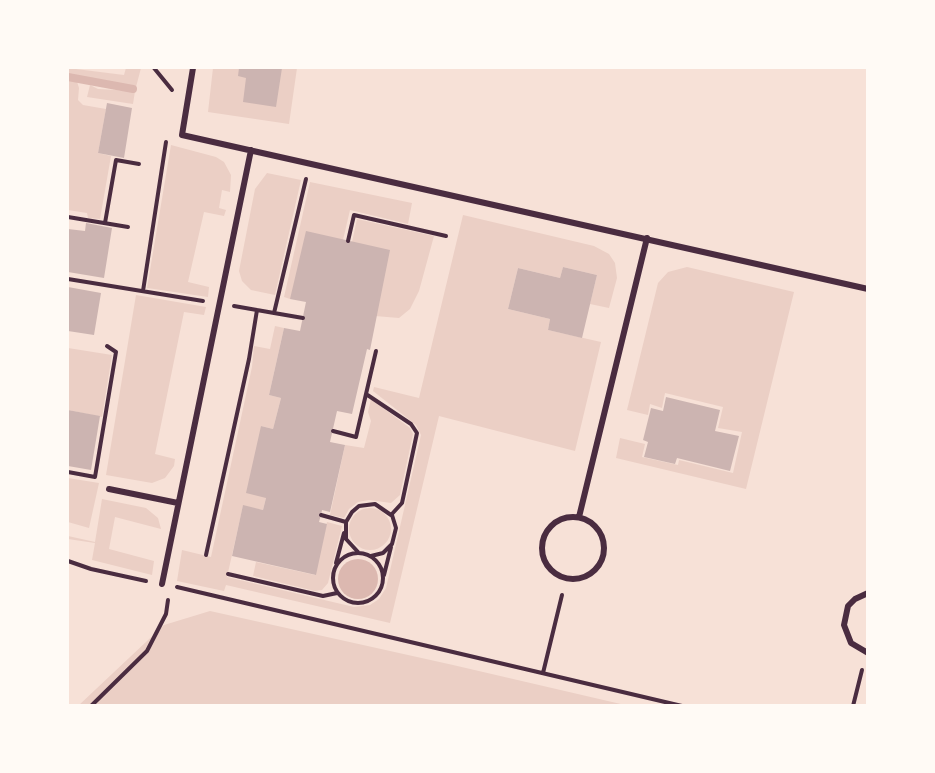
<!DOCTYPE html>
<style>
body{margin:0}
#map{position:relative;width:935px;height:773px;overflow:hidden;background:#f7e1d7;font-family:"Exo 2",sans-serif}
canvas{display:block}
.frame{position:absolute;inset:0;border:69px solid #fffaf5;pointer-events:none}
</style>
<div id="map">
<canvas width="935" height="773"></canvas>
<div class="frame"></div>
</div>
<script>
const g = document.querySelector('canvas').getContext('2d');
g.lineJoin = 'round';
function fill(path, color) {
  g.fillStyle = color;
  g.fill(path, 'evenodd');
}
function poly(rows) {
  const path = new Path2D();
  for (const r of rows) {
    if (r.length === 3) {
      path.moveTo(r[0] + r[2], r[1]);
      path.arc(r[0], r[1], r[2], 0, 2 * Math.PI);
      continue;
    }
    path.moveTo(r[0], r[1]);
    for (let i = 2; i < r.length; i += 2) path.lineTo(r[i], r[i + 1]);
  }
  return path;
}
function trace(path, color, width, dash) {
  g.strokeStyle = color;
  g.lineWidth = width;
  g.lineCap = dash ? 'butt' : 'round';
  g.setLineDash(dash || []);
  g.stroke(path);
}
const green = poly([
 [68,68,124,75,126,68,141,68,136,87,75,75,79,88,78,100,83,105,106,109,98,153,111,156,100,219,88,218,87,213,68,210],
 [213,68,297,68,289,124,208,112],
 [90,85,98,89,135,91,133,104,87,97],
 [171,145,216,157,224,162,231,175,230,192,222,190,219,208,226,210,224,216,204,212,188,282,209,287,208,297,147,288],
 [267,173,301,180,275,295,251,290,242,281,239,271,255,189],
 [310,182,412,203,408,224,350,210,343,240,290,299,284,297],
 [463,215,594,246,609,254,615,263,617,278,609,308,590,304,597,275,563,267,560,278,518,268,508,309,550,319,548,330,601,342,575,451,439,416,390,623,226,585,224,591,177,581,182,550,211,557,252,367,254,346,270,349,275,326,284,328,269,395,281,398,273,429,261,426,266,498,263,510,243,506,227,577,354,607,370,605,379,599,386,588,421,435,416,425,373,391,374,387,419,398],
 [357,219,434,236,419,291,410,309,399,318,375,316,352,242],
 [687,267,794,292,746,489,616,458,620,438,645,444,642,457,678,465,679,460,733,473,742,432,718,428,723,407,665,393,662,408,650,404,648,415,627,410,658,283,668,272],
 [136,295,206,307,204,315,184,312,155,454,175,459,174,466,165,478,152,483,106,475],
 [68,348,112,355,102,417,68,410],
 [371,399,410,428,413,434,400,495,391,503,369,500,358,502,349,509,344,518,330,515,345,445,364,448,371,421,368,412],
 [68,478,99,483,89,528,68,522],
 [102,499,146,508,158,518,161,529,115,517,109,549,154,561,152,575,92,560,95,543,68,539,68,536,95,542],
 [370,529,21],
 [327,522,342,526,328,583,322,590,315,591,253,576,256,562,315,575],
 [210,611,453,665,625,705,78,706,164,625]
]);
const water = poly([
 [358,579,20]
]);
const stream = poly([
 [68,77,133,89]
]);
const building = poly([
 [239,68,282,68,276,107,243,102,246,78,238,76],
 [107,103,132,108,124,158,98,153],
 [86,223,112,228,104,278,68,272,68,229,85,231],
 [306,231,390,250,370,350,367,349,352,414,337,411,330,442,345,445,330,512,322,510,321,515,319,522,327,524,316,575,232,556,243,505,263,510,266,498,246,493,261,426,273,429,281,398,269,395,284,328,300,331,306,302,290,299],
 [563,267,597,275,582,338,548,330,550,319,508,309,518,268,560,278],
 [68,287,101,293,94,335,68,331],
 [666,397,720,410,715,431,739,436,730,471,677,458,675,464,644,457,648,442,643,440,651,408,663,411],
 [68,410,100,416,91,470,68,466]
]);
const path = poly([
 [154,68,172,90],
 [68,217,128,227],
 [105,223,116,160,139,164],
 [348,241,354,215,446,236],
 [68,279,203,301],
 [143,291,166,142],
 [234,306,274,313,306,179],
 [274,313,303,318],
 [333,431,356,437,376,351],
 [68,472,95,477,116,352,107,346],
 [321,515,346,522,352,512,359,506,375,504,391,515,402,503,417,433,411,424,366,394],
 [346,522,346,539,358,552],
 [358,578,25],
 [206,555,249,359,257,310],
 [371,556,383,553,392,544,396,528,392,515],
 [68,561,91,569,146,581],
 [336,563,344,533],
 [228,574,323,596,337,593],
 [384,575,391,547],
 [177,587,682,706],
 [543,673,562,595],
 [91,706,147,651,166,614,168,600],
 [853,706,862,670]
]);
const minor = poly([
 [193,68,182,135,868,289],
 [109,489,178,503],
 [573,548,31],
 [579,517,647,238],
 [162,584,251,150],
 [868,593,855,599,848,606,844,625,851,643,868,653]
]);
fill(green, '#ebcfc5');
fill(water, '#dcb8b0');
trace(stream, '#dcb8b0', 8);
fill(building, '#ccb4b1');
trace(path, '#4a2c40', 4);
trace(minor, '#4a2c40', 6);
</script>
